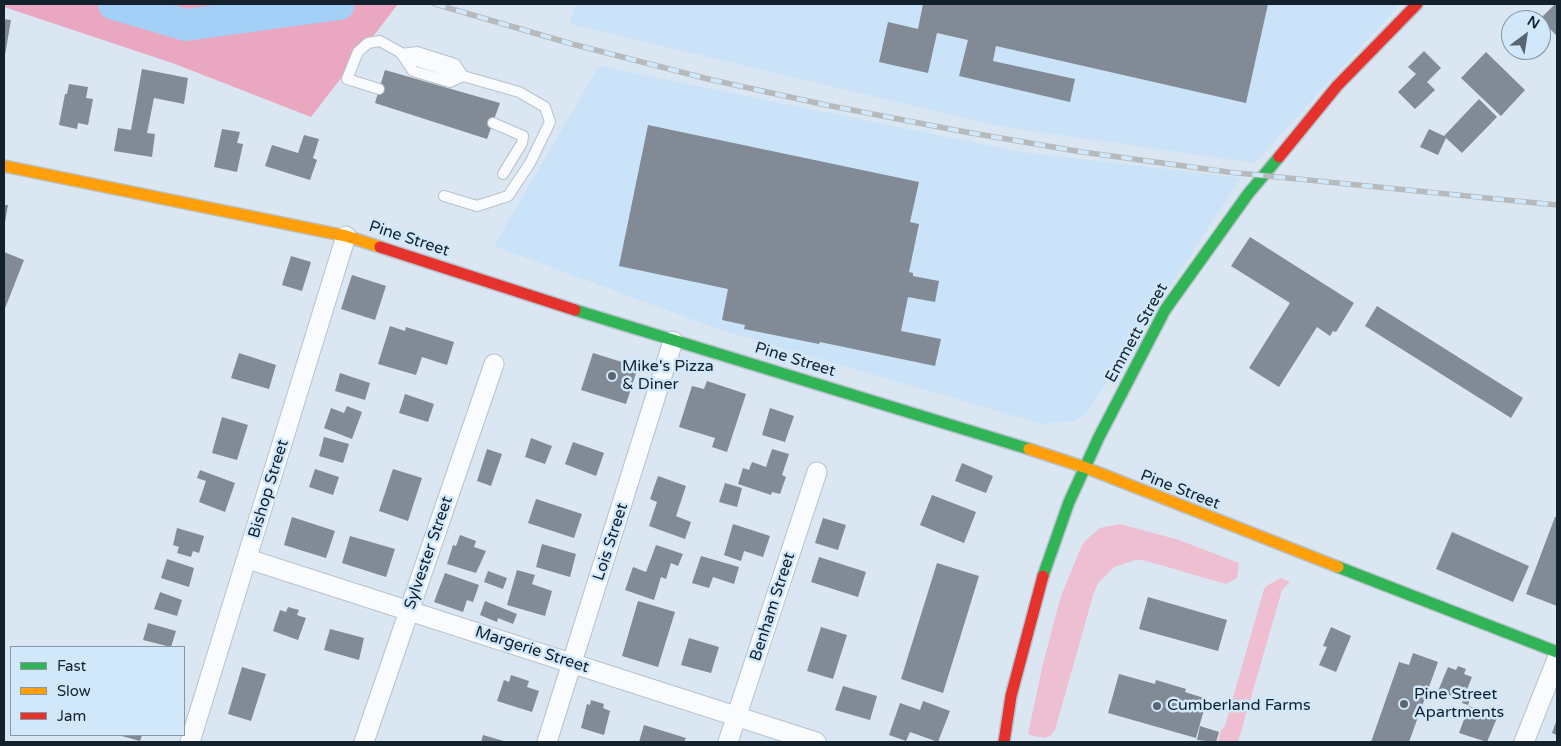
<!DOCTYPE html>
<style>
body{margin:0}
#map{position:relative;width:1561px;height:746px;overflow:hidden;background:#dae6f1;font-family:"Varela Round",sans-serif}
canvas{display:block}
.frame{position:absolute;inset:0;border:5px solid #13212d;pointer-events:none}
.legend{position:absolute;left:10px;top:646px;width:175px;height:90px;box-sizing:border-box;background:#d1e7fa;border:1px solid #8598a8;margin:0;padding:6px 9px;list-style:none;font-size:15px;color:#13212d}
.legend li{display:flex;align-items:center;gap:10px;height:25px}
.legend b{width:25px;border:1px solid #8598a8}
.north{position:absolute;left:1501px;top:10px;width:50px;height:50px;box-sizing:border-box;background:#d1e7fa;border:1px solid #8598a8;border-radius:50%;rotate:31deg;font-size:14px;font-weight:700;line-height:20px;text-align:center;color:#13212d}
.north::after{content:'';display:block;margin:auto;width:18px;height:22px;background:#596672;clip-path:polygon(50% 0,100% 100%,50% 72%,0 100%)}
</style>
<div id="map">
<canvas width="1561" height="746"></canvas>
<div class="frame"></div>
<ul class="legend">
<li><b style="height:6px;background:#30b455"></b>Fast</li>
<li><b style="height:6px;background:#ff9f0a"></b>Slow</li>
<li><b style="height:6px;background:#e5322d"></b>Jam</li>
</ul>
<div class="north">N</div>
</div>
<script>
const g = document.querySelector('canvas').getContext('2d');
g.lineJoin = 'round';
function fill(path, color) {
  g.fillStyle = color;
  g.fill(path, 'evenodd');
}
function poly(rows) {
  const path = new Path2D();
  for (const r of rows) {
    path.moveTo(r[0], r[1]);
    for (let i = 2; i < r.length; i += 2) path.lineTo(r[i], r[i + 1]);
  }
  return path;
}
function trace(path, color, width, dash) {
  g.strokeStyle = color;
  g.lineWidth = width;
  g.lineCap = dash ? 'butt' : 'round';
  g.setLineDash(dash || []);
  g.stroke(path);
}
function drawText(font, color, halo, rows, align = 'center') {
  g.font = font + ' "Varela Round",sans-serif';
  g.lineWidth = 5;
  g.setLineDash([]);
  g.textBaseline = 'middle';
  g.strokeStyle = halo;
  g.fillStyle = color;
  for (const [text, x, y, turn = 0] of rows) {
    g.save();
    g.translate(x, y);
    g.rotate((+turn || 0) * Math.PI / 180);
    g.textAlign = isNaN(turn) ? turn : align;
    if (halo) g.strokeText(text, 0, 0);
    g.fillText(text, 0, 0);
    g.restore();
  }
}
const built = poly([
 [575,4,1400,4,1255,163,998,126,570,24],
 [599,66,1021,152,1241,178,1086,414,1073,421,1042,424,718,329,494,246]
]);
const green = poly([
 [1120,524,1179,540,1239,563,1237,578,1226,584,1143,560,1135,560,1114,567,1099,582,1094,592,1055,730,1050,736,1044,738,1034,736,1028,734,1043,664,1061,596,1080,550,1084,542,1100,528],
 [1281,578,1290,582,1282,590,1238,742,1218,742,1220,732,1225,726,1264,589,1268,585]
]);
const forest = poly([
 [4,4,398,4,311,117,175,64,4,7]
]);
const river = poly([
 [114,4,186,25,339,4]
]);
const building = poly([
 [923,4,1268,4,1246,103,996,46,993,61,1075,79,1070,102,959,76,968,40,937,33,928,73,879,62,888,22,918,29],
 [1555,4,1557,4,1557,36,1540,19],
 [4,19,11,20,5,55,4,55],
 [1424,51,1441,68,1427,82,1435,90,1415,109,1398,92,1416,74,1408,67],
 [1486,52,1525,90,1501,116,1461,78],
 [142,69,188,78,184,104,154,98,147,133,155,134,152,157,114,151,118,128,131,130],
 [385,70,500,103,487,139,375,103],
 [69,84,88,87,86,98,93,99,88,125,78,123,77,129,59,125,65,94,67,94],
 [1479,99,1497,117,1462,153,1446,138,1438,155,1420,147,1429,129,1444,136],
 [648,125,919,182,910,222,919,224,909,272,913,273,913,276,939,281,935,302,908,297,901,331,941,339,935,366,820,342,819,344,744,329,745,325,722,320,728,289,619,266],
 [222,129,240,132,237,143,243,144,237,172,214,167],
 [304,135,319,139,313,158,317,160,310,180,265,166,272,145,298,153],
 [4,205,8,205,5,222,4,222],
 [1250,237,1354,303,1336,332,1333,331,1330,336,1317,327,1279,387,1249,368,1290,303,1231,266],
 [4,252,24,260,4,311],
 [291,256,311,262,302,291,282,285],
 [352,275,386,286,375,320,341,309],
 [1377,306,1523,398,1511,418,1365,326],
 [390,326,405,331,406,327,454,342,447,365,422,357,416,375,378,364],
 [239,353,276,365,269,389,231,378],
 [593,353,638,367,626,404,581,390],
 [340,373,370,383,365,400,335,391],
 [707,381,746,394,727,452,712,447,715,438,679,427,692,386,704,389],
 [405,394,434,404,428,422,399,413],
 [347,406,362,412,352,439,324,428,331,408,344,413],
 [770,408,794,416,785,442,762,435],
 [222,417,248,425,237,460,212,453],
 [324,437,349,444,343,463,319,456],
 [531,438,552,446,545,464,525,457],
 [573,442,604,453,596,476,565,464],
 [487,449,502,454,491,486,477,481],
 [772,449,789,454,782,475,786,477,780,494,772,492,771,495,738,484,743,468,749,470,752,462,766,467],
 [962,463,993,476,986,493,955,481],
 [315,469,339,477,333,495,309,487],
 [393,469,422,478,408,521,379,511],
 [200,470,235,483,225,512,199,502,206,481,197,478],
 [658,476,686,486,676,516,691,522,685,539,649,526,657,502,650,499],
 [725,483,742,488,737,507,719,502],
 [932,495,976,512,964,543,920,525],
 [536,499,582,514,574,538,528,523],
 [292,517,335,531,326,558,284,545],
 [1555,517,1557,517,1557,606,1526,594],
 [823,518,846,525,838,550,815,543],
 [733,524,770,536,763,557,744,551,741,561,724,555],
 [177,528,204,536,199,553,193,551,191,557,177,553,179,547,173,545],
 [1452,532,1529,566,1513,602,1436,569],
 [460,535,476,541,474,547,486,551,476,573,447,564,453,545,456,546],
 [350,536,395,549,386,577,342,563],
 [542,544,576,554,570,577,536,567],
 [656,545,683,554,678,566,671,563,666,579,661,577,654,600,625,590,633,567,646,572],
 [701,556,739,567,734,584,713,577,709,588,692,583],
 [819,557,866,572,858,597,811,582],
 [167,559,194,568,189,587,161,578],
 [937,563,979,576,943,693,901,679],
 [517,570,535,575,532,584,552,591,545,616,507,605],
 [488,571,507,578,503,589,484,582],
 [445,573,479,585,473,602,467,600,463,612,434,602],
 [160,592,182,600,177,616,154,609],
 [1148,597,1227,620,1218,651,1139,629],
 [485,601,517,614,513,624,498,618,497,622,480,615],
 [638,601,675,612,658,667,622,656],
 [288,607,299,610,297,615,306,618,298,640,273,631,280,610,286,612],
 [148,623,176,631,171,647,143,640],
 [821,627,847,635,833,679,807,671],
 [1331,627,1351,636,1336,672,1319,665,1327,647,1323,646],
 [330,629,364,638,359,660,324,650],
 [689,638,719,647,711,673,681,665],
 [1413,653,1438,662,1409,742,1371,742,1399,662,1409,665],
 [1458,666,1466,669,1464,674,1472,677,1466,692,1472,695,1468,705,1462,703,1463,700,1438,691,1448,667,1456,670],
 [242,667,266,674,251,721,228,714],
 [1119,674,1155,684,1156,680,1186,689,1185,692,1207,699,1196,738,1108,713],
 [511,675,529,681,527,687,539,691,532,712,497,701,504,680,509,682],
 [843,686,877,696,870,720,835,710],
 [591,700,604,704,603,708,610,711,604,735,581,728,587,704,590,705],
 [923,701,950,711,938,742,910,732,906,741,889,735,900,703,920,710],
 [1469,706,1497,718,1487,742,1459,733],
 [1557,719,1557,735,1552,733],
 [644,725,686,738,684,742,639,742],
 [1200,726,1219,732,1216,742,1197,740],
 [118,735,142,735,140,741],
 [483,735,507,742,481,742]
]);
const lane = poly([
 [401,54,417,52,455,64,463,76,519,92,545,107,550,122,530,163,508,196,477,206,444,196],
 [403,56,413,71,450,82,463,76],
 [379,89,347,79,358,52,368,43,380,41,414,60,463,76],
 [493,123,523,136,522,143,503,174]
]);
const street = poly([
 [248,559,816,742],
 [190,742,346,236],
 [364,742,494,364],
 [547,742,673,341],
 [728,742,817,472],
 [1524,742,1557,659]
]);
const fast = poly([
 [575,310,1029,449],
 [1338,567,1557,652],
 [1043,576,1069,502,1099,437,1165,310,1248,194,1279,157]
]);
const slow = poly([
 [4,166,346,236,380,247],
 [1029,449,1084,467,1338,567]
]);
const jam = poly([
 [1279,157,1337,86,1417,4],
 [380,247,575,310],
 [1004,742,1011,696,1043,576]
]);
const rail = poly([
 [435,4,572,44,708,79,826,105,960,131,1082,152,1228,172,1557,205]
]);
const markers = [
 [612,376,5,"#596672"],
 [1404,704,5,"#596672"],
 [1157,706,5,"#596672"]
];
const streetNames = [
 ["Pine Street",409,239,18],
 ["Emmett Street",1137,333,-61],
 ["Pine Street",795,360,17],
 ["Bishop Street",269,489,-73],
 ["Pine Street",1180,490,21],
 ["Lois Street",611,542,-72],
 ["Sylvester Street",429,553,-71],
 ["Benham Street",773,607,-72],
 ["Margerie Street",532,650,18]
];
const poiNames = [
 ["Mike's Pizza",622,367],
 ["& Diner",622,385],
 ["Pine Street",1414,695],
 ["Apartments",1414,713],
 ["Cumberland Farms",1167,706]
];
fill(built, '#cbe3f8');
fill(green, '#edbfd0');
fill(forest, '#e9a8c0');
trace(river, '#a2d0f7', 32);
fill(building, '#818a95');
trace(lane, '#b6c2cd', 12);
trace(street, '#b6c2cd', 21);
trace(fast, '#b6c2cd', 14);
trace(slow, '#b6c2cd', 14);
trace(jam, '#b6c2cd', 14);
trace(lane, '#f9fbfd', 10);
trace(street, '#f9fbfd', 19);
trace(fast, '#30b455', 11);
trace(slow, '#ff9f0a', 11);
trace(jam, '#e5322d', 11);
trace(rail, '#b6babc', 5.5);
trace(rail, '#d1e7fa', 4, [11]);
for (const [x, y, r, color] of markers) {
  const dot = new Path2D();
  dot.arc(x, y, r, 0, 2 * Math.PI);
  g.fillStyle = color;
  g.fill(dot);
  trace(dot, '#d1e7fa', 2);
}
drawText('16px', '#13212d', '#d1e7fa', streetNames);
drawText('16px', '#13212d', '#d1e7fa', poiNames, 'left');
</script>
